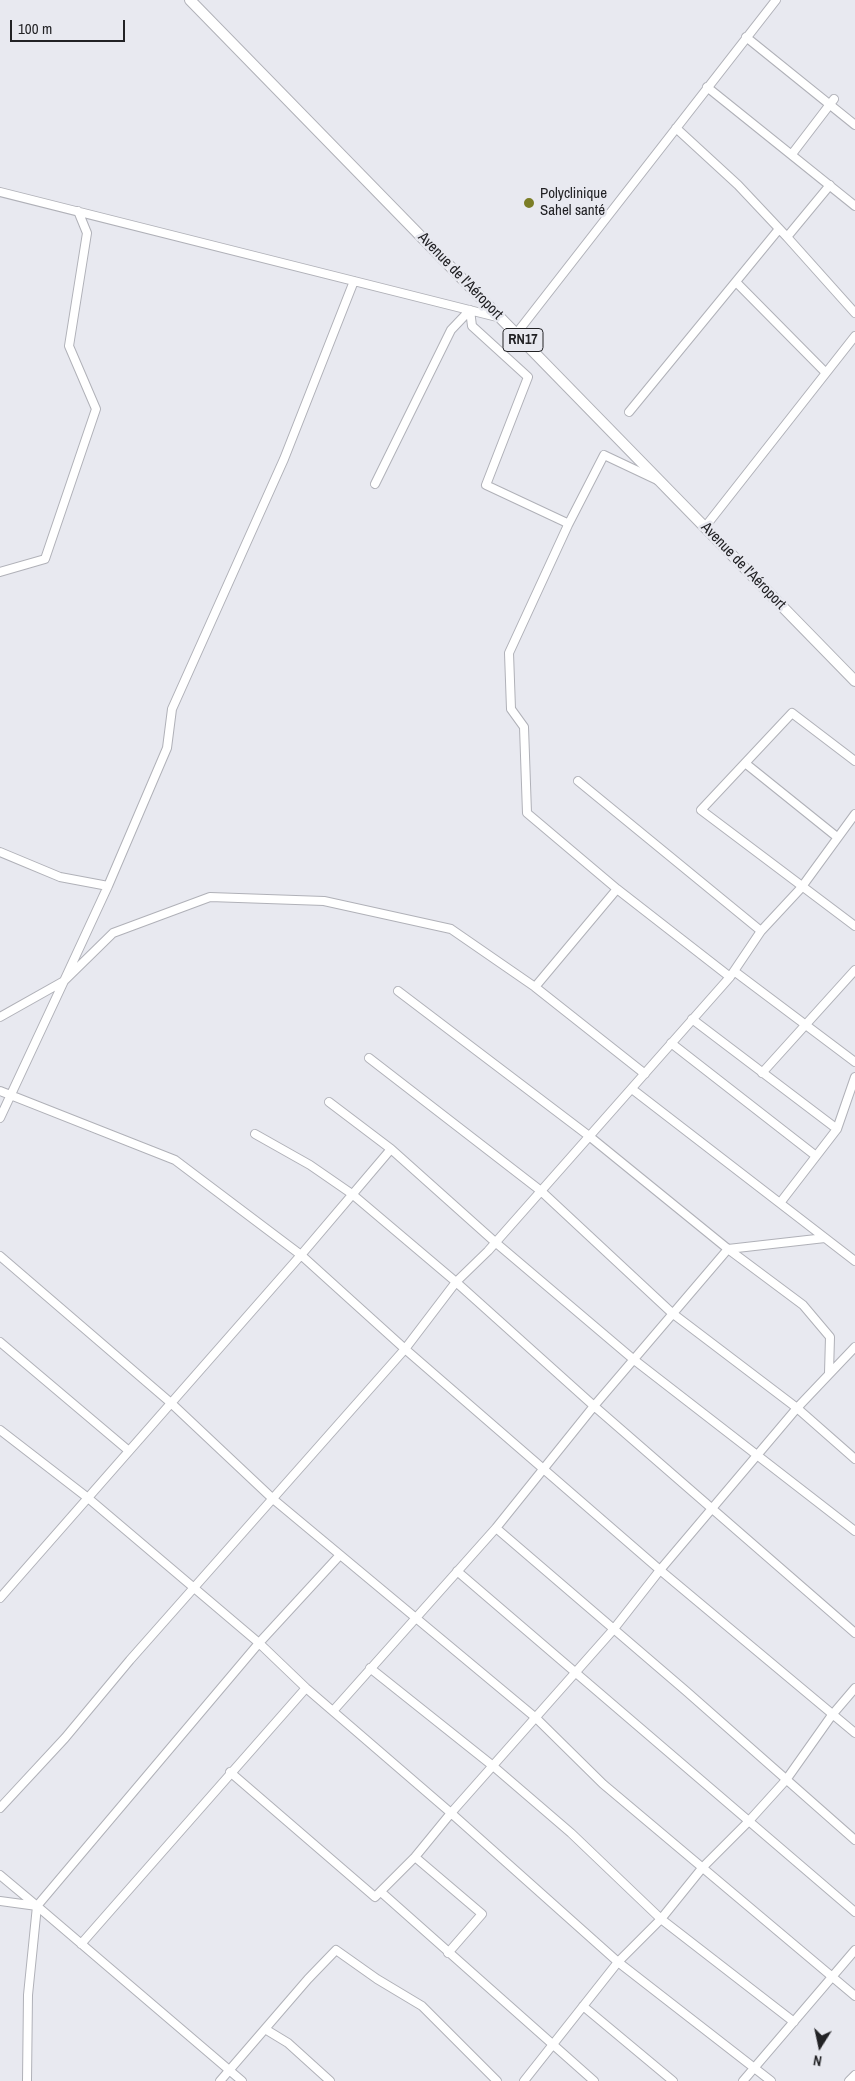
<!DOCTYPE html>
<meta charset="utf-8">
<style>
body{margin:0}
#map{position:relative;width:855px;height:2081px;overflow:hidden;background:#e8e9f0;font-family:"Archivo Narrow",sans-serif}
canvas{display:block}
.north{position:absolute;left:795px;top:2021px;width:50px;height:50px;-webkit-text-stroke:4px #e8e9f0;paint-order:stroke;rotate:190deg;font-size:14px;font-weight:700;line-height:20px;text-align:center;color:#222225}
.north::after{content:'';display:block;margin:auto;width:18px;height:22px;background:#222225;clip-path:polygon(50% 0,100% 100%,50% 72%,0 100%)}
.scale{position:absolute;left:10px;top:20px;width:115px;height:22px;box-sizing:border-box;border:2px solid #222225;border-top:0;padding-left:6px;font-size:15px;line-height:18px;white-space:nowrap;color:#222225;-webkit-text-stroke:4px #e8e9f0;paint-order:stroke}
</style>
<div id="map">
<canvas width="855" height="2081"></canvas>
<div class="north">N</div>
<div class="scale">100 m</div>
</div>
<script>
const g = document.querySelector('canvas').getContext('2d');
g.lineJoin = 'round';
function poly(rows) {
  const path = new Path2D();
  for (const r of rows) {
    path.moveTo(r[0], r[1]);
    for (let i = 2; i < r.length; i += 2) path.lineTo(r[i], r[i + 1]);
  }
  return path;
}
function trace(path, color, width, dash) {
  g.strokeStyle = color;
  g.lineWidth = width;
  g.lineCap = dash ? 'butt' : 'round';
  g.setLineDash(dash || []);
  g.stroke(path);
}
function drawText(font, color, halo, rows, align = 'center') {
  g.font = font + ' "Archivo Narrow",sans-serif';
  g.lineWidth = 5;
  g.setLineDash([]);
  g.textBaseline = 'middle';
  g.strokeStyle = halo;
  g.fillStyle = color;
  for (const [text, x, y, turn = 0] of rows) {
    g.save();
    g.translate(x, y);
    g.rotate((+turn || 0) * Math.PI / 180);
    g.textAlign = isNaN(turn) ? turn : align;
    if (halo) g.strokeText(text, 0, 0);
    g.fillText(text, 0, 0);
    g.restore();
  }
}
const minor = poly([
 [746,37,855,125],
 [707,87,855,206],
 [676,128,738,185,787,237,855,313],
 [792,154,834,99],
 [0,192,501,318],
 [787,237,830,185],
 [736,282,826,373],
 [470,310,472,326,528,377,486,485,565,522,568,525,509,653,511,709,524,727,527,813,617,889,730,977],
 [516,334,776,0],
 [629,412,779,229],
 [375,484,451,330,470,310],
 [568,525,604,455,657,480],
 [705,527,855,336],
 [0,572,45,559,96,409,69,346,87,233,78,211],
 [855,761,792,713,701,810,855,926],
 [745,763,837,837],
 [578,781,761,931],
 [0,852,60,877,108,886],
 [734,971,855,1062],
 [535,987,645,1074],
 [398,991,589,1136,728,1249,803,1305,830,1337,829,1373],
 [0,1017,64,981,108,886,167,748,172,709,284,459,354,281],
 [692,1019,837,1129,780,1203],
 [671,1043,816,1156],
 [369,1058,541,1191,672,1313,797,1408,855,1459],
 [762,1073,855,970],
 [632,1089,855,1261],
 [0,1091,175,1160,301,1255,405,1349,660,1570,855,1733],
 [329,1102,391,1149,495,1242,633,1359,855,1531],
 [0,1118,64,981,113,933,210,897,324,901,451,929,535,987,617,889],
 [837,1129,855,1077],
 [255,1134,310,1165,352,1194,456,1282,594,1406,855,1633],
 [0,1256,171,1403,273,1499,536,1718,603,1784,855,1996],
 [0,1342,129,1451],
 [0,1430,88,1498,259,1643,306,1688,451,1813,415,1857,375,1897,230,1772],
 [496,1528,686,1691,855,1840],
 [457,1571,855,1912],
 [0,1598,301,1255,391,1149],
 [370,1668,493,1766,571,1833,661,1919,794,2022],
 [333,1711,496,1528,594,1406,728,1249,825,1238],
 [0,1808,65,1738,130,1660,405,1349,456,1282,488,1251,730,977,761,931,801,888,855,814],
 [415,1857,482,1914,448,1953],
 [0,1875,37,1906],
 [381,1892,594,2081],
 [0,1901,37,1906,242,2081],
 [81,1944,306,1688],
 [583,2006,673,2081],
 [265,2029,288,2043,330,2081],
 [27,2081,28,1995,37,1906,259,1643,340,1555],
 [220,2081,308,1979,336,1950,377,1979,422,2006,497,2081],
 [524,2081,618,1962,661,1919,703,1867,748,1822,786,1780,832,1715,855,1688],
 [743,2081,855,1950],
 [771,2081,618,1962,451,1813,613,1630,660,1570,797,1408,855,1347],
 [849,2081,855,2075]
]);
const major = poly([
 [190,0,855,681]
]);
const markers = [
 [529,203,6,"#7b7d26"]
];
const shields = [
 [523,340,40]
];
const shieldNames = [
 ["RN17",523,340]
];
const poiNames = [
 ["Polyclinique",540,194],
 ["Sahel santé",540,211]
];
const streetNames = [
 ["Avenue de l'Aéroport",460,276,46],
 ["Avenue de l'Aéroport",743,566,46]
];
trace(minor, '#b0b1b8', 10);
trace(major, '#b0b1b8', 12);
trace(minor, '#fff', 8);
trace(major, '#fff', 10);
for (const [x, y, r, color] of markers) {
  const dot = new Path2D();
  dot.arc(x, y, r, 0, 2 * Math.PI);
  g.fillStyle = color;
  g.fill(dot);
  trace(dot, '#e8e9f0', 2);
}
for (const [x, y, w] of shields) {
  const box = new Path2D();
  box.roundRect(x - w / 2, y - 11.5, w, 23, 4);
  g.fillStyle = '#e8e9f0';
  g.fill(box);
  trace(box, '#222225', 1);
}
drawText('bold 14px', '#222225', null, shieldNames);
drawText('15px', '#222225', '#e8e9f0', poiNames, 'left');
drawText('15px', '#222225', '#e8e9f0', streetNames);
</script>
